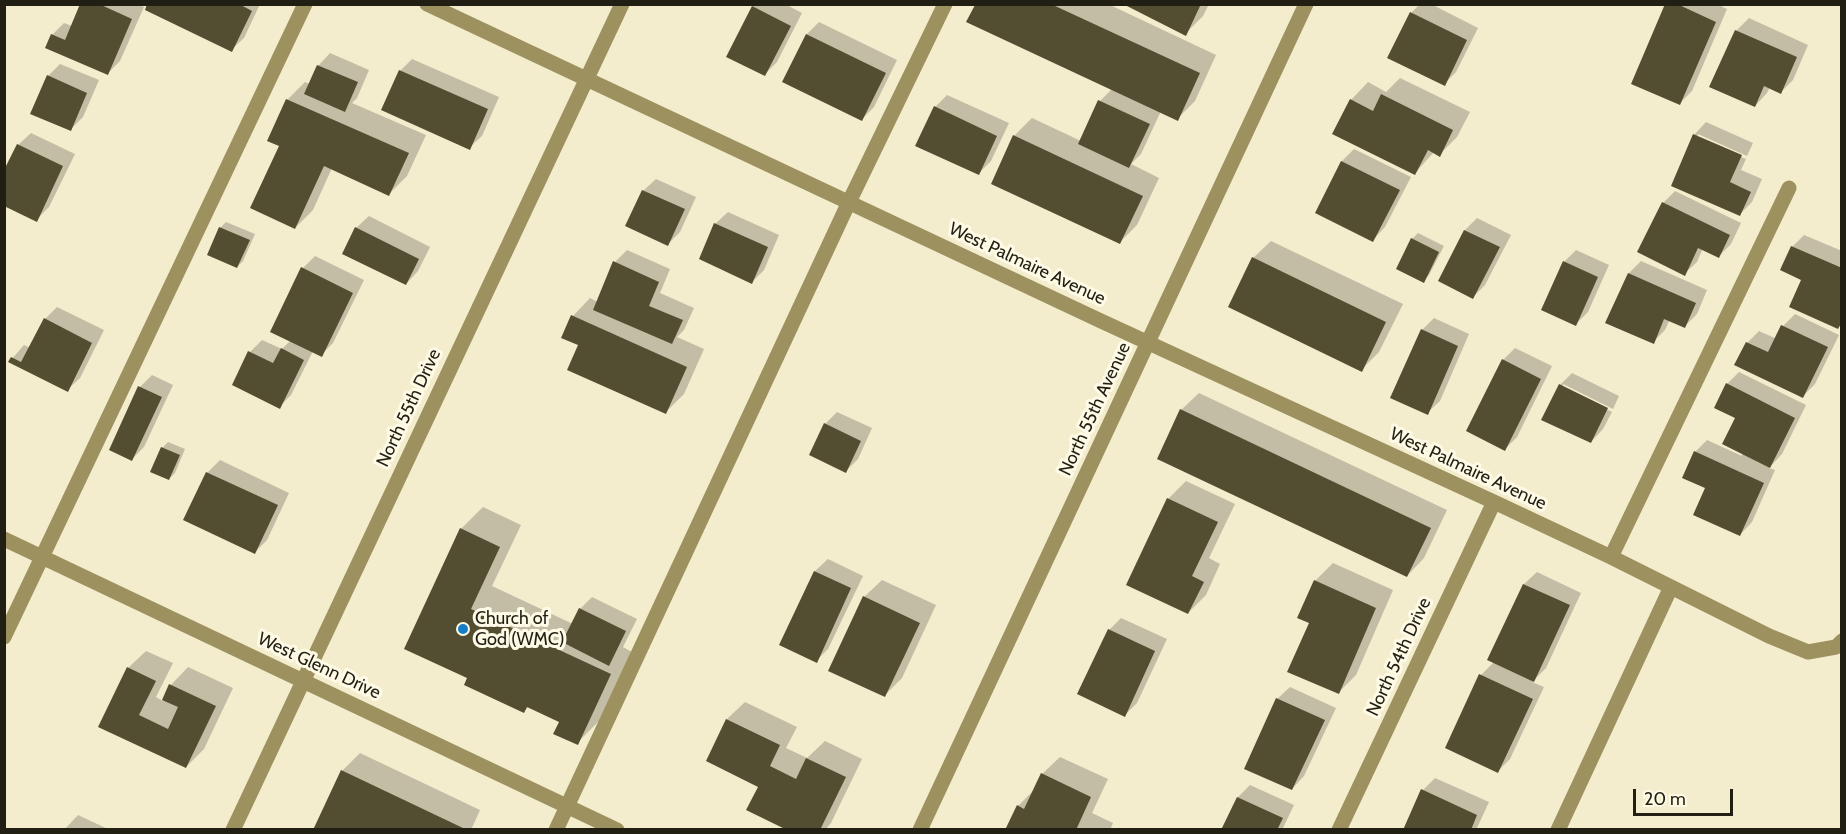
<!DOCTYPE html>
<style>
body{margin:0}
#map{position:relative;width:1846px;height:834px;overflow:hidden;background:#f3edcd;font-family:Cabin,sans-serif}
canvas{display:block}
.frame{position:absolute;inset:0;border:6px solid #211f13;pointer-events:none}
.scale{position:absolute;left:1633px;top:789px;width:100px;height:27px;box-sizing:border-box;border:3px solid #211f13;border-top:0;padding-left:8px;font-size:18px;line-height:21px;white-space:nowrap;color:#211f13;-webkit-text-stroke:4px #fefae6;paint-order:stroke}
</style>
<div id="map">
<canvas width="1846" height="834"></canvas>
<div class="frame"></div>
<div class="scale">20 m</div>
</div>
<script>
const g = document.querySelector('canvas').getContext('2d');
g.lineJoin = 'round';
function fill(path, color) {
  g.fillStyle = color;
  g.fill(path, 'evenodd');
}
function poly(rows) {
  const path = new Path2D();
  for (const r of rows) {
    path.moveTo(r[0], r[1]);
    for (let i = 2; i < r.length; i += 2) path.lineTo(r[i], r[i + 1]);
  }
  return path;
}
function trace(path, color, width, dash) {
  g.strokeStyle = color;
  g.lineWidth = width;
  g.lineCap = dash ? 'butt' : 'round';
  g.setLineDash(dash || []);
  g.stroke(path);
}
function drawText(font, color, halo, rows, align = 'center') {
  g.font = font + ' Cabin,sans-serif';
  g.lineWidth = 6;
  g.setLineDash([]);
  g.textBaseline = 'middle';
  g.strokeStyle = halo;
  g.fillStyle = color;
  for (const [text, x, y, turn = 0] of rows) {
    g.save();
    g.translate(x, y);
    g.rotate((+turn || 0) * Math.PI / 180);
    g.textAlign = isNaN(turn) ? turn : align;
    if (halo) g.strokeText(text, 0, 0);
    g.fillText(text, 0, 0);
    g.restore();
  }
}
const shadow = poly([
 [82,4,138,4,144,7,120,61,108,73,52,35,64,23,72,26],
 [149,4,260,4,244,38,231,50],
 [755,4,785,4,802,13,777,62,765,74,753,7],
 [976,4,1108,4,1216,55,1195,101,1177,119,1161,111,1141,154,1131,164,1159,178,1137,225,1120,242,1014,136,1032,118,1081,141,1100,101,1112,89,968,21],
 [1126,4,1209,4,1203,16,1185,34],
 [1420,4,1431,4,1478,28,1456,72,1444,84,1411,13],
 [1667,4,1717,4,1727,9,1692,91,1679,104],
 [1749,18,1808,45,1793,80,1781,92,1770,87,1767,93,1755,106,1711,86,1736,31],
 [819,22,897,60,874,107,862,119,784,81,807,34],
 [330,53,369,70,357,98,352,103,426,135,407,176,389,194,332,168,313,210,295,228,281,145,287,100,305,82,310,84,318,66],
 [412,59,499,97,482,136,469,148,400,71],
 [60,64,99,80,83,117,71,129,48,76],
 [1400,78,1470,112,1457,137,1439,155,1434,152,1415,173,1351,100,1368,82,1386,92],
 [947,95,1009,123,991,161,979,173,935,107],
 [1706,122,1753,143,1747,156,1698,134,1698,138,1746,159,1741,170,1762,179,1752,202,1740,214,1694,135],
 [31,133,75,154,49,207,36,220,18,145],
 [1354,149,1411,177,1385,227,1373,240,1317,213,1342,161],
 [656,179,696,197,680,232,668,244,643,191],
 [1675,191,1741,223,1731,244,1719,256,1703,248,1697,262,1684,274,1663,203],
 [728,212,779,235,764,270,752,282,715,224],
 [369,216,430,247,418,271,406,284,356,228],
 [1477,218,1511,235,1485,285,1473,297,1440,281,1465,230],
 [226,222,255,234,243,261,237,267,220,228],
 [1418,233,1444,246,1429,275,1423,281,1412,239],
 [1804,235,1842,251,1842,324,1838,327,1803,279,1792,247],
 [1271,241,1403,304,1379,352,1361,370,1253,258],
 [627,250,670,269,660,293,694,308,684,330,677,337,704,349,684,394,666,412,580,345,573,316,590,298,598,302,615,262],
 [1576,250,1609,265,1588,312,1576,324,1564,262],
 [315,256,364,280,333,343,321,355,313,351,291,395,279,407,250,352,262,340,282,349,291,340,303,268],
 [1641,261,1707,290,1697,314,1685,326,1670,319,1665,330,1653,342,1629,273],
 [57,307,104,330,80,378,67,390,10,361,24,345,30,348,45,319],
 [1795,314,1839,335,1815,384,1803,396,1747,343,1759,331,1777,339,1783,326],
 [1434,318,1469,334,1440,401,1427,413,1422,330],
 [1515,348,1552,366,1517,437,1505,449,1503,360],
 [1739,372,1806,405,1782,454,1769,468,1775,470,1752,522,1740,535,1707,487,1695,452,1707,440,1742,456,1737,417,1727,384],
 [1572,373,1619,396,1613,409,1563,384,1563,388,1612,412,1603,429,1591,442,1560,385],
 [152,375,173,385,144,447,132,459,140,387],
 [1199,393,1447,510,1424,558,1407,576,1181,410],
 [837,412,872,428,858,459,846,471,825,424],
 [168,442,185,449,175,473,169,479,162,448],
 [220,460,289,493,267,540,255,552,185,520,207,473],
 [1186,481,1235,504,1209,558,1220,564,1206,595,1188,613,1168,499],
 [483,507,521,525,492,586,573,624,580,609,592,597,637,619,623,647,632,652,599,721,577,743,561,721,529,706,524,711,469,677,461,529],
 [828,559,863,576,828,649,816,661,781,645,815,571],
 [1333,563,1393,590,1356,675,1338,693,1311,623,1315,581],
 [1537,572,1581,593,1546,668,1532,682,1544,687,1510,759,1498,771,1481,675,1494,662,1489,660,1524,584],
 [882,580,936,605,902,678,885,695,864,597],
 [1121,618,1167,639,1137,703,1125,715,1109,630],
 [146,651,173,663,156,697,163,701,171,685,188,667,233,688,204,749,186,767,100,726,128,668],
 [1290,687,1336,708,1304,776,1292,789,1277,699],
 [745,702,797,727,786,748,807,758,825,741,862,759,831,823,825,830,790,830,760,786,708,761,727,719],
 [360,753,480,810,471,830,314,830,342,771],
 [1060,757,1108,779,1092,813,1113,823,1110,830,1007,830,1018,806,1035,789,1042,774],
 [1435,778,1489,802,1476,830,1405,830,1423,790],
 [1250,785,1294,805,1282,830,1223,830,1238,797],
 [78,815,110,830,64,830]
]);
const building = poly([
 [80,4,99,4,132,19,108,75,45,48,51,34,65,40],
 [147,4,239,4,252,11,232,52,145,10],
 [1123,4,1201,4,1186,36],
 [1665,4,1677,4,1716,22,1680,105,1631,84],
 [975,5,1053,5,1200,73,1178,121,966,22],
 [752,6,791,26,765,76,726,57],
 [1410,12,1467,40,1445,86,1387,58],
 [1735,30,1797,57,1781,94,1764,86,1755,107,1709,87],
 [806,34,886,73,862,121,782,82],
 [317,65,358,82,345,112,304,94],
 [399,70,488,109,470,150,381,110],
 [47,75,87,93,71,131,30,114],
 [1381,94,1453,130,1440,157,1428,150,1415,175,1332,134,1350,99,1373,111],
 [286,99,409,153,389,196,324,166,295,229,250,208,279,146,267,141],
 [1098,100,1150,124,1129,168,1078,144],
 [934,106,997,136,979,175,915,146],
 [1693,134,1742,155,1730,182,1751,192,1740,216,1671,186],
 [1013,135,1143,196,1120,244,991,184],
 [17,144,63,166,37,222,4,206,4,170],
 [1341,161,1400,190,1373,242,1315,213],
 [642,190,685,209,668,246,625,226],
 [1662,202,1730,235,1719,258,1698,248,1685,276,1637,252],
 [714,223,768,247,752,284,699,259],
 [219,227,250,240,237,268,207,255],
 [355,227,419,259,406,285,342,254],
 [1464,230,1500,247,1473,299,1438,281],
 [1411,238,1439,252,1424,283,1396,269],
 [1791,246,1842,268,1842,322,1838,329,1789,307,1801,280,1780,270],
 [1252,257,1386,322,1362,372,1228,307],
 [613,261,659,282,649,306,683,320,672,344,593,310],
 [1563,261,1598,277,1576,326,1541,310],
 [301,267,353,293,322,357,270,332],
 [1628,273,1696,303,1685,328,1664,319,1654,344,1605,323],
 [571,315,687,367,666,414,567,370,578,345,561,338],
 [44,318,92,343,68,392,8,362,11,357,21,362],
 [1781,325,1828,347,1803,398,1734,365,1746,342,1768,352],
 [1421,329,1458,346,1428,415,1390,398],
 [281,348,304,360,280,409,232,385,248,351,273,363],
 [1502,359,1541,379,1505,451,1466,431],
 [1726,383,1795,418,1770,468,1722,444,1735,418,1714,408],
 [1559,384,1608,408,1591,443,1541,420],
 [138,386,162,397,132,461,109,450],
 [1180,409,1431,528,1407,577,1157,459],
 [824,423,861,441,846,473,809,455],
 [161,447,180,455,169,480,150,472],
 [1694,451,1764,483,1740,536,1693,515,1705,488,1682,478],
 [206,472,278,505,255,554,183,520],
 [1167,498,1218,522,1192,576,1204,582,1188,614,1126,585],
 [460,528,500,547,471,609,611,674,578,745,553,734,559,722,527,707,524,713,464,685,467,678,404,649],
 [814,571,851,588,817,663,779,645],
 [1314,580,1376,608,1339,694,1287,672,1309,623,1297,618],
 [1523,584,1570,605,1534,682,1487,660],
 [863,596,920,623,885,697,828,671],
 [579,608,626,631,609,666,562,642],
 [1108,629,1155,651,1125,717,1077,694],
 [127,667,156,681,139,715,168,729,178,707,162,700,169,684,216,706,186,768,98,727],
 [1479,674,1533,699,1498,773,1445,748],
 [1276,698,1325,720,1292,790,1244,769],
 [726,719,780,745,770,766,796,779,806,758,846,777,820,830,787,830,746,810,758,787,706,761],
 [341,770,463,828,463,830,313,830],
 [1041,773,1091,797,1076,830,1005,830,1017,805,1024,809],
 [1421,789,1477,815,1471,830,1403,830],
 [1237,797,1283,818,1277,830,1221,830]
]);
const minor = poly([
 [427,4,1101,321,1494,502,1611,557,1769,636,1808,652,1836,647,1842,641],
 [4,539,617,830],
 [1611,557,1789,188],
 [4,637,305,4],
 [233,830,622,4],
 [556,830,849,202,945,4],
 [920,830,1306,4],
 [1339,830,1494,502],
 [1558,830,1671,587]
]);
const markers = [
 [463,629,6,"#147dc8"]
];
const streetNames = [
 ["West Palmaire Avenue",1027,264,25],
 ["North 55th Drive",409,408,-65],
 ["North 55th Avenue",1095,409,-65],
 ["West Palmaire Avenue",1468,469,25],
 ["North 54th Drive",1399,657,-65],
 ["West Glenn Drive",319,666,25]
];
const poiNames = [
 ["Church of",475,619],
 ["God (WMC)",475,640]
];
fill(shadow, '#0003');
fill(building, '#534d32');
trace(minor, '#9c915f', 15);
for (const [x, y, r, color] of markers) {
  const dot = new Path2D();
  dot.arc(x, y, r, 0, 2 * Math.PI);
  g.fillStyle = color;
  g.fill(dot);
  trace(dot, '#fefae6', 2);
}
drawText('18px', '#211f13', '#fefae6', streetNames);
drawText('18px', '#211f13', '#fefae6', poiNames, 'left');
</script>
